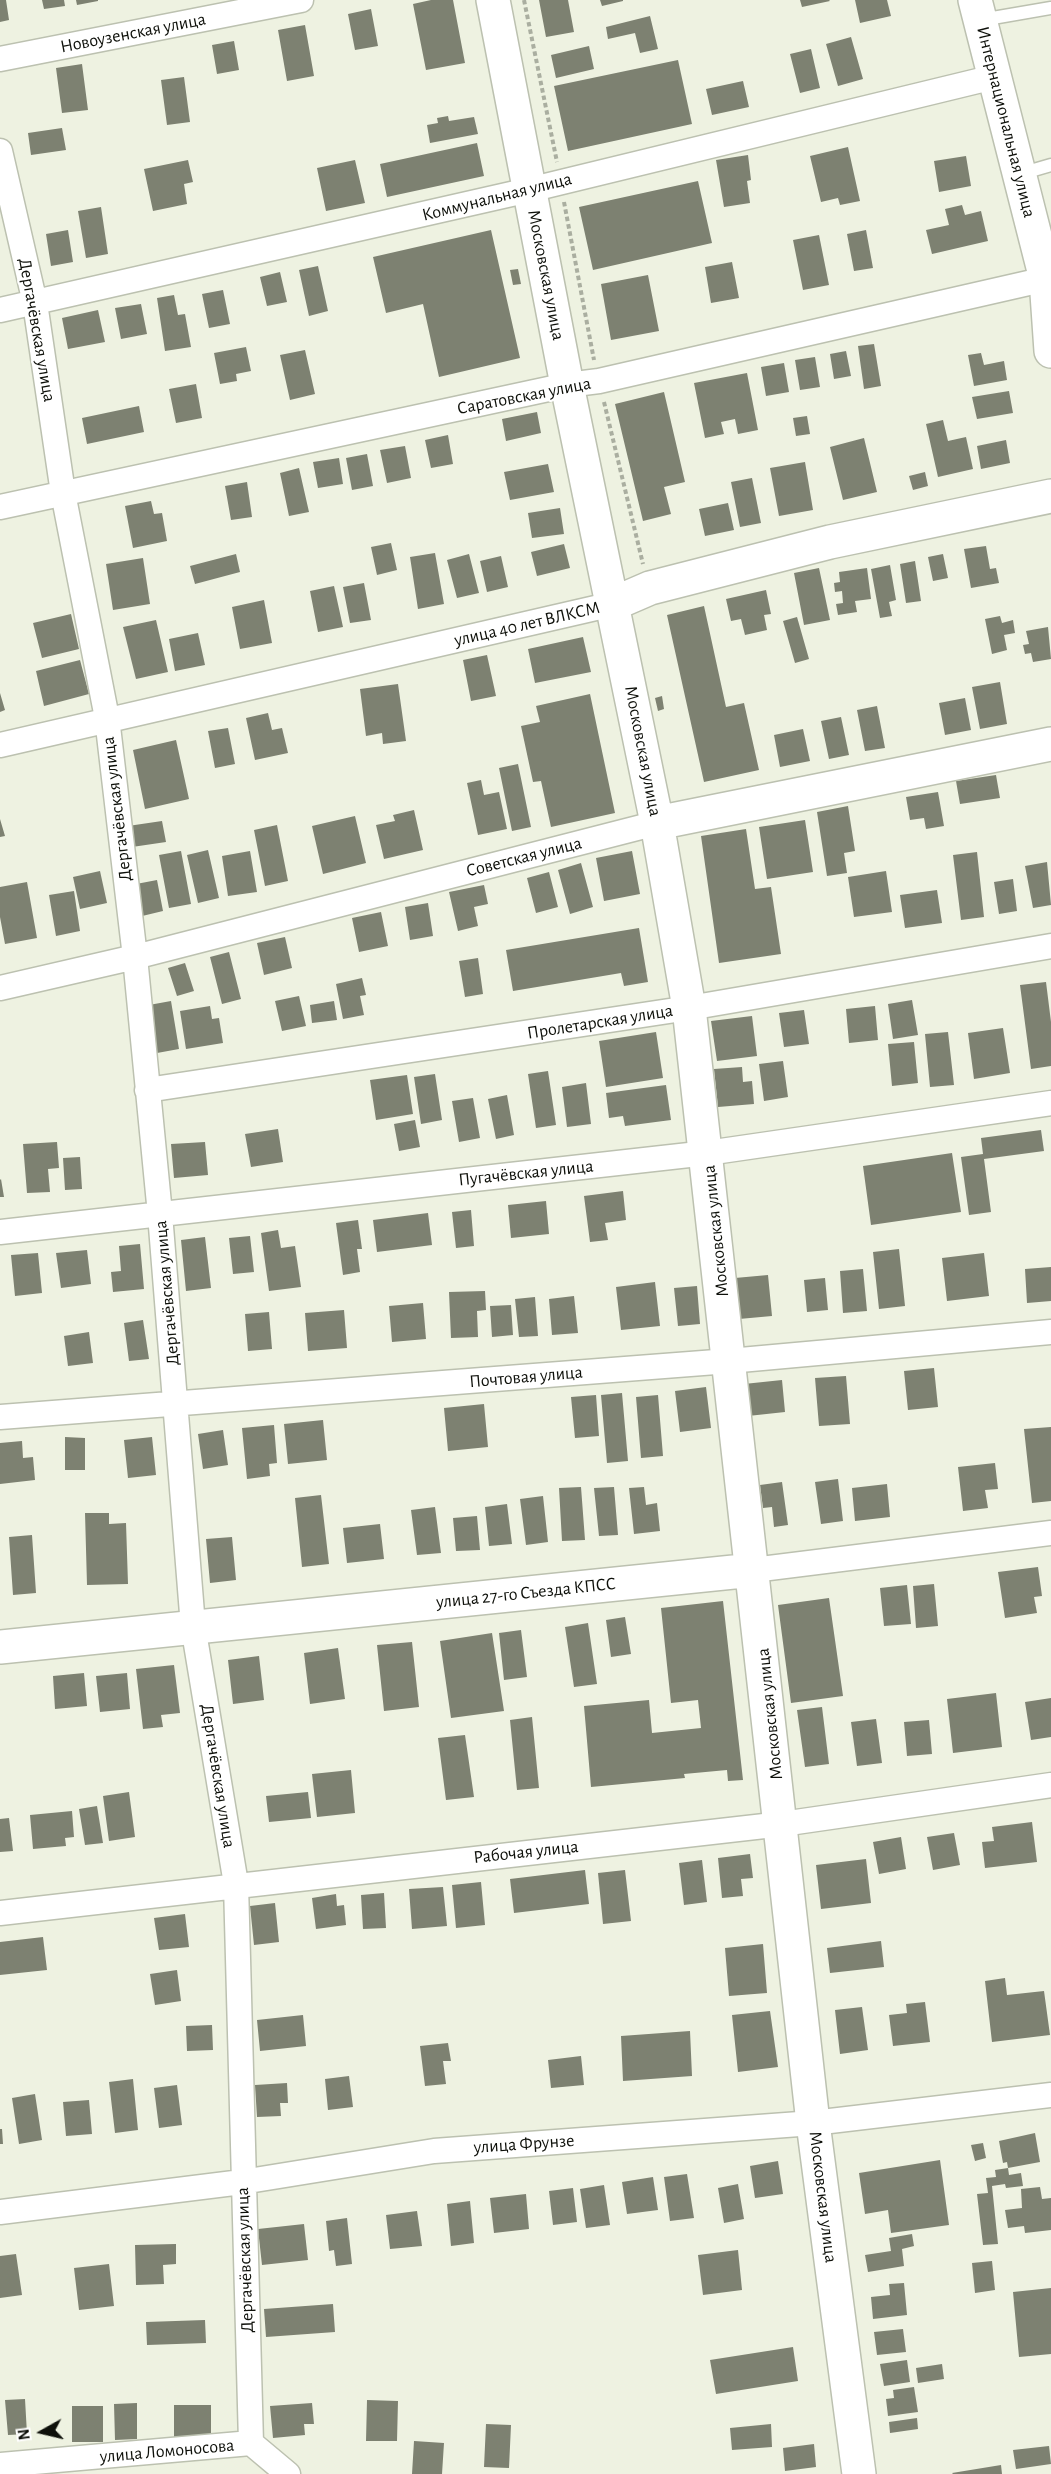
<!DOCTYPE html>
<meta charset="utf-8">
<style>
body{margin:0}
#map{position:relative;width:1051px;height:2474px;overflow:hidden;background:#eef2e1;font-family:"Alegreya Sans",sans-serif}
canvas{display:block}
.north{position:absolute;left:12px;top:2402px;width:60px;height:60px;-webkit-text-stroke:4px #fff;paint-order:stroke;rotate:262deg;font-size:16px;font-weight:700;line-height:24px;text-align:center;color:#0e100a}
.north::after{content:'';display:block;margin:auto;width:21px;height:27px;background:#0e100a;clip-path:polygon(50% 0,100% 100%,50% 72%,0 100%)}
</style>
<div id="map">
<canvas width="1051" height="2474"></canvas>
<div class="north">N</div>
</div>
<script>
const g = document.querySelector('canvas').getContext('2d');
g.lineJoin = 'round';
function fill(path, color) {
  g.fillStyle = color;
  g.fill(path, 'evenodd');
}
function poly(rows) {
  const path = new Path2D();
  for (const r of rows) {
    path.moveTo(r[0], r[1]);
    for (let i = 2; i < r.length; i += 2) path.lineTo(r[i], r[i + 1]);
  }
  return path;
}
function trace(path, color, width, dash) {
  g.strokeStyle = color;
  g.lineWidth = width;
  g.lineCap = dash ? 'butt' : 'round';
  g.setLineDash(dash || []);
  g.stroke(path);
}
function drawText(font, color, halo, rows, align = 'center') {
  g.font = font + ' "Alegreya Sans",sans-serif';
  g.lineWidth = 4.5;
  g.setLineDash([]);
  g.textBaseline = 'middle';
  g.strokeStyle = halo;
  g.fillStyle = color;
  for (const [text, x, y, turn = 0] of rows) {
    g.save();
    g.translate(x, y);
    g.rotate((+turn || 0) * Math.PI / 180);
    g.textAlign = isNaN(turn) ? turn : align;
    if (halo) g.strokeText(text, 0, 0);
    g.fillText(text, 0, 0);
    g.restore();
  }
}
const building = poly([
 [0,0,6,0,9,20,0,22],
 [42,0,64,0,65,6,44,9],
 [76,0,98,0,98,1,77,5],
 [431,0,453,0,465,63,426,70,413,4],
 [539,0,568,0,574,32,546,37],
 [600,0,623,0,623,1,602,6],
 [800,0,829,0,830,1,802,7],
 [855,0,887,0,891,16,860,23],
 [371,9,378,46,355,50,348,14],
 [650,16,658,49,640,53,635,33,608,39,606,27],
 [305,25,314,76,287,81,278,30],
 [851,37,863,79,838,86,826,44],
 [234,41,239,70,217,74,212,45],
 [589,46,594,69,556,78,551,55],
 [811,49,820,88,800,93,790,54],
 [678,60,692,124,568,151,554,86],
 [82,64,88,110,62,113,56,68],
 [184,77,190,122,167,125,161,80],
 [743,81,749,107,712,115,706,89],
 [448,116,449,121,474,117,478,134,430,143,427,125,438,123,437,118],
 [62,128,66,150,31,155,28,133],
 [477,143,484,176,387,197,380,164],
 [848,147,860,201,840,205,838,198,821,202,810,156],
 [748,155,751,180,747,181,750,203,724,207,716,160],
 [966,156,971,186,939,192,934,161],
 [188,160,193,182,184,184,187,204,153,211,144,169],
 [355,160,365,203,326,211,317,168],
 [698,181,712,243,593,270,579,207],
 [962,205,965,215,981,211,988,241,932,254,926,230,949,225,945,209],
 [101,207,108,254,86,258,78,211],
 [68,230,73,262,51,266,46,234],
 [491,230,520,358,439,377,423,304,386,313,373,257],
 [866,230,873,268,854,271,847,234],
 [819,235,829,285,803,290,793,240],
 [732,262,739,298,711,303,705,267],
 [318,266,328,311,309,316,299,270],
 [518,269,521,284,513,285,510,270],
 [280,272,287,302,267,306,260,277],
 [648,275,659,331,611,340,601,284],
 [223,290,230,324,209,328,202,294],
 [174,295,178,315,185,314,191,347,165,351,157,298],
 [141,304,147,334,121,339,115,308],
 [98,310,105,342,68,349,62,318],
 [874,344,881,386,864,389,858,346],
 [246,347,251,371,236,374,237,381,220,384,214,353],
 [305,350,315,394,290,400,280,355],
 [846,351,851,376,834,379,830,354],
 [981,353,984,365,1004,361,1007,380,974,386,968,355],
 [815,357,820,387,800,390,795,360],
 [784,363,789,392,766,396,761,367],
 [747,373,758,430,738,434,735,419,721,422,724,434,705,438,694,383],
 [196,384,202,418,176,423,169,389],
 [1009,391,1013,413,977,419,972,397],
 [664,392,685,482,664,487,671,514,643,521,615,404],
 [139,406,144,432,87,444,82,418],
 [537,412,541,433,506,441,502,419],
 [807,416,810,434,796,436,793,418],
 [943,420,948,441,966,437,973,469,938,477,926,424],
 [448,435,453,464,431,468,425,440],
 [864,438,877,492,843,500,830,447],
 [1006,440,1010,463,981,469,977,446],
 [405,446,411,478,387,483,380,450],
 [367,454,373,486,352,490,346,458],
 [339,458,343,484,318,488,313,462],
 [805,462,813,510,779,516,770,468],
 [548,464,554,492,510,500,504,472],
 [299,468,309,512,289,516,280,473],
 [925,472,928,486,913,490,909,476],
 [752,478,761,523,740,527,731,482],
 [247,482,252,517,231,520,225,486],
 [151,501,154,514,162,513,167,541,133,548,125,506],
 [728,503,734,530,705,536,699,509],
 [560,508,564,534,532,538,528,513],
 [391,543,397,570,377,575,371,547],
 [564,544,570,568,537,576,531,552],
 [986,546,990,569,996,568,999,583,971,588,964,549],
 [435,553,444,604,418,609,410,557],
 [236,554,240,572,195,584,190,566],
 [469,554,479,593,457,598,447,560],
 [943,554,948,578,933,581,928,557],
 [501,556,508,587,487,592,480,561],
 [143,558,150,604,113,610,106,564],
 [915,561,921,601,906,603,900,564],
 [890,565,896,600,889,602,892,616,880,618,871,569],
 [819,568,830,620,804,625,794,573],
 [867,568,871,599,855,601,857,612,838,615,836,604,843,603,842,591,835,592,834,583,840,582,839,572],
 [364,583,371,620,350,623,343,587],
 [334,586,343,627,318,632,310,591],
 [766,590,771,614,764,615,767,630,745,635,741,619,731,621,726,599],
 [264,600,272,643,240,649,232,607],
 [704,606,726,707,744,703,759,770,704,782,667,615],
 [71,614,79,649,42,658,33,623],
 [1000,616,1002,623,1013,620,1015,633,1004,635,1007,650,992,654,985,619],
 [797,617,809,659,795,663,783,621],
 [156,620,168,672,136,679,123,627],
 [1048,627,1051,659,1033,662,1031,653,1025,654,1023,645,1029,644,1026,631],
 [198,633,205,665,175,671,169,639],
 [583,637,591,672,535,683,528,649],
 [487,655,496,696,471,701,463,660],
 [80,660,89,694,44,706,36,671],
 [1000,682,1007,724,980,729,972,687],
 [398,684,406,741,383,744,382,733,366,736,360,689],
 [0,693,5,710,0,712],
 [590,694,615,813,551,827,541,781,533,782,521,726,540,722,536,706],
 [662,696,664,709,658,711,655,698],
 [965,698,971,730,945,735,939,703],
 [877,706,885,748,865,751,857,710],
 [268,713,272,730,282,728,288,753,255,760,246,718],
 [841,717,849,755,829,759,821,721],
 [228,728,235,764,215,768,208,731],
 [803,729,810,761,780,767,774,735],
 [176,740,189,799,145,809,133,750],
 [518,764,531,827,512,831,499,768],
 [996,775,1000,798,960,804,956,781],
 [481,780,484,795,499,792,507,829,478,835,467,783],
 [938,792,944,826,926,829,924,818,910,820,906,797],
 [848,806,855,851,844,853,847,873,827,876,817,812],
 [414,810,423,850,384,859,376,825,395,821,393,815],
 [355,816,366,863,323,874,312,826],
 [0,819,5,836,0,837],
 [805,820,813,872,767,879,759,827],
 [162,821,166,842,132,847,128,826],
 [277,825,288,881,265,886,254,830],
 [746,829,755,889,771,887,781,954,719,963,701,836],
 [208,850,219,898,198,903,187,855],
 [181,851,191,904,169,908,159,855],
 [250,851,257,892,228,896,222,856],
 [632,851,640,894,604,901,596,858],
 [977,852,984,917,961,920,953,855],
 [1047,862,1051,905,1033,908,1025,866],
 [581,863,593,907,570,914,558,870],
 [100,871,107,903,80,909,73,877],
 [886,871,892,912,854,917,848,877],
 [549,872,558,907,536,913,527,878],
 [1013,879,1017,911,999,914,994,882],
 [157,880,163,911,138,917,131,885],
 [27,882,37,938,5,944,0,917,0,887],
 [484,885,488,904,474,907,478,926,458,931,449,892],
 [937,890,942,923,905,928,900,895],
 [74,891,80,931,56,936,49,895],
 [428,903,433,936,410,940,405,907],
 [381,912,388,946,359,952,352,918],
 [639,928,648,982,624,986,621,973,513,991,506,950],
 [285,937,292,968,264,975,257,943],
 [229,952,241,999,222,1004,210,957],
 [478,958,483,994,465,997,459,961],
 [185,963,194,991,177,996,168,968],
 [362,978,366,995,360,996,364,1015,343,1019,336,984],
 [1046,982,1051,1022,1051,1066,1031,1069,1020,985],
 [299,996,306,1026,282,1031,275,1001],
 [912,1000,918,1035,893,1039,888,1004],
 [171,1001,179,1049,157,1053,149,1005],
 [334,1001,337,1020,312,1023,310,1005],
 [210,1006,212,1019,219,1018,223,1043,186,1049,180,1011],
 [875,1006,878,1040,849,1043,846,1009],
 [804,1010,809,1044,784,1047,779,1013],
 [752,1016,757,1056,717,1061,711,1021],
 [1003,1028,1010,1073,974,1079,968,1033],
 [656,1032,663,1078,606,1087,599,1041],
 [948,1032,954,1085,930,1087,925,1034],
 [914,1042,918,1083,892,1086,888,1044],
 [783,1061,788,1097,764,1101,759,1064],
 [742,1067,743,1082,752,1081,754,1104,718,1107,714,1069],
 [548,1071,556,1125,536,1128,528,1074],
 [435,1074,442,1120,421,1124,414,1077],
 [407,1075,413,1114,376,1120,370,1080],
 [586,1083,591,1124,567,1127,562,1087],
 [666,1085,671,1120,625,1126,623,1116,609,1118,606,1093],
 [507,1095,514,1135,496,1139,488,1099],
 [473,1098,480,1138,459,1142,452,1101],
 [415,1120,420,1147,399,1151,394,1124],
 [278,1129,283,1162,251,1167,245,1134],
 [1041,1130,1044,1151,984,1159,991,1212,969,1215,961,1157,983,1154,981,1138],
 [57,1142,59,1168,48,1169,50,1192,27,1193,23,1144],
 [205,1142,208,1175,174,1178,171,1144],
 [952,1153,961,1212,871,1225,863,1166],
 [80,1157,82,1189,65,1190,63,1158],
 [1,1179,4,1197,0,1197,0,1180],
 [623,1191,626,1220,605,1223,608,1240,590,1242,584,1196],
 [546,1201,549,1234,511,1238,508,1205],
 [471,1210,474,1246,456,1248,452,1212],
 [428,1213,432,1245,377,1252,373,1220],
 [358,1220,362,1249,357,1249,360,1272,343,1275,336,1223],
 [278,1230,281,1248,295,1246,301,1287,269,1291,261,1233],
 [250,1236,254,1272,233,1274,229,1238],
 [205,1237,211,1288,186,1291,181,1240],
 [140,1244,144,1289,113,1292,111,1272,121,1271,119,1246],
 [899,1249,905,1306,879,1309,873,1252],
 [87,1250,91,1284,61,1288,56,1253],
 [38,1253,42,1293,15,1296,11,1255],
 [984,1253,989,1296,947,1301,942,1258],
 [1051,1267,1051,1301,1027,1303,1025,1269],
 [863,1269,867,1311,843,1313,840,1271],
 [768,1275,772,1316,739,1319,735,1278],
 [825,1278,828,1310,807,1312,804,1280],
 [655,1282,660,1326,621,1330,616,1287],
 [697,1286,700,1324,678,1326,674,1288],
 [485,1291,486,1310,477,1311,478,1337,451,1338,449,1292],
 [574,1296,578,1333,552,1335,549,1299],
 [535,1297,538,1336,519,1337,515,1299],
 [423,1303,426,1339,392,1342,389,1306],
 [511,1305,513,1335,492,1337,490,1306],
 [344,1310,347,1348,308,1351,305,1313],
 [269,1312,272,1349,248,1351,245,1314],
 [143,1320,149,1359,129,1361,124,1323],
 [89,1332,93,1363,68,1366,64,1336],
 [934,1368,938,1407,908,1410,904,1371],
 [846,1376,850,1424,819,1426,815,1378],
 [782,1380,785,1412,748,1416,744,1384],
 [706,1387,711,1428,680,1432,675,1391],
 [622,1393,628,1461,607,1463,601,1395],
 [596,1395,599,1436,575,1438,571,1397],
 [658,1395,663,1456,641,1458,636,1397],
 [484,1404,488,1447,448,1451,444,1408],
 [323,1420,327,1460,288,1464,284,1424],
 [274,1425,277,1463,269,1464,270,1476,247,1479,242,1428],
 [1051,1427,1051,1501,1032,1503,1024,1429],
 [223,1430,228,1465,203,1469,198,1434],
 [65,1437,85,1438,85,1470,65,1470],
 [152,1437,156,1475,128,1478,124,1440],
 [22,1441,23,1458,33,1457,35,1480,0,1484,0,1443],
 [995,1463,998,1489,985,1490,988,1508,963,1511,958,1467],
 [838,1479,843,1521,821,1524,815,1482],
 [782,1482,788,1525,774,1527,772,1507,763,1508,760,1485],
 [887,1484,890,1517,855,1521,852,1488],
 [581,1487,585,1540,562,1541,559,1488],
 [614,1487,618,1535,599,1536,594,1488],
 [644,1487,646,1505,657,1503,660,1531,634,1534,629,1488],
 [321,1495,329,1564,302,1567,295,1498],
 [543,1496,548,1542,526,1545,520,1499],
 [507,1504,512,1544,489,1546,485,1507],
 [435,1507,441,1553,417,1555,411,1510],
 [85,1513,109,1513,109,1524,126,1523,128,1584,87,1585],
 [477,1516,480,1550,456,1551,453,1518],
 [380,1524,384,1559,347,1563,343,1528],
 [32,1535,36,1593,13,1595,9,1537],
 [232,1537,236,1580,210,1583,206,1539],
 [1038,1567,1042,1596,1034,1597,1037,1613,1005,1618,998,1572],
 [934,1584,938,1626,916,1628,913,1586],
 [907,1585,911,1624,884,1626,880,1588],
 [829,1598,843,1696,791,1703,778,1605],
 [723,1601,743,1780,728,1781,727,1770,684,1774,685,1778,591,1787,584,1706,649,1700,652,1733,701,1728,698,1700,671,1703,661,1608],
 [625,1617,631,1654,611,1657,606,1620],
 [588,1623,597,1684,574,1687,565,1627],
 [521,1630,527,1677,504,1680,499,1633],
 [492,1633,504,1711,451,1718,440,1641],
 [412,1642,419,1707,384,1711,377,1645],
 [338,1648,345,1699,310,1704,304,1653],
 [259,1656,264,1700,233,1704,228,1660],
 [174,1665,180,1713,161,1715,163,1727,143,1729,136,1669],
 [84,1673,87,1706,55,1709,53,1676],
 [127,1673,130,1709,100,1712,96,1676],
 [996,1693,1002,1747,953,1753,947,1699],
 [1051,1698,1051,1737,1031,1740,1025,1702],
 [822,1707,829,1764,805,1767,797,1710],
 [532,1717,539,1788,517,1790,510,1720],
 [876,1719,882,1763,857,1766,851,1722],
 [929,1720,932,1754,907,1756,904,1722],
 [465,1735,474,1797,446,1800,438,1738],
 [351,1770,355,1813,317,1817,312,1774],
 [129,1792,135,1837,109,1841,103,1796],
 [308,1792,311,1818,269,1822,266,1796],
 [97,1806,103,1843,85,1845,79,1809],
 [72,1811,74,1837,65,1838,66,1846,33,1849,30,1815],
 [9,1818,13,1851,0,1852,0,1819],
 [1032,1822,1037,1862,985,1868,982,1842,994,1841,992,1827],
 [954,1833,960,1865,933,1870,927,1837],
 [901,1837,906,1869,879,1874,873,1842],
 [750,1854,753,1878,741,1879,743,1896,722,1898,718,1858],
 [866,1859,871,1903,821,1909,816,1865],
 [702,1860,707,1902,684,1905,679,1863],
 [585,1870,589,1904,514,1913,510,1879],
 [625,1870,631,1921,603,1924,598,1873],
 [481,1882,485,1925,456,1928,452,1885],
 [443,1887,447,1926,412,1929,409,1889],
 [384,1893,386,1928,363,1929,361,1895],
 [336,1894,337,1906,344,1905,346,1925,316,1929,312,1898],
 [275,1903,279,1942,254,1945,250,1906],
 [185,1914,189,1947,159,1950,154,1918],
 [43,1937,47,1970,0,1975,0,1942],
 [881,1941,884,1967,830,1973,827,1948],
 [763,1944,767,1993,729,1996,725,1948],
 [177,1970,181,2001,155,2005,150,1974],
 [1005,1978,1007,1995,1044,1991,1050,2035,992,2042,985,1981],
 [925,2002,930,2042,893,2046,889,2015,907,2013,906,2004],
 [862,2007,868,2050,840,2054,835,2010],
 [770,2011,778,2067,738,2072,732,2015],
 [303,2015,306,2046,260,2051,257,2020],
 [212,2025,213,2050,187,2051,186,2026],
 [690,2031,692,2076,623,2081,621,2036],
 [448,2043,451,2061,443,2061,446,2084,425,2086,420,2046],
 [581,2056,584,2085,551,2088,548,2060],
 [349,2076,353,2107,328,2110,325,2079],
 [133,2079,138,2130,115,2133,109,2082],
 [287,2083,288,2103,280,2103,281,2116,257,2117,255,2085],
 [177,2085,182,2125,159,2128,154,2088],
 [35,2094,42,2140,19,2144,12,2098],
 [89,2100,92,2134,66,2136,63,2102],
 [0,2129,2,2129,3,2144,0,2144],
 [1035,2133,1040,2162,1008,2168,1007,2162,1003,2163,999,2141],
 [983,2143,986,2158,975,2161,971,2145],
 [940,2160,949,2225,891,2233,888,2210,865,2214,859,2173],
 [778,2161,783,2194,755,2198,750,2166],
 [1008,2168,1009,2175,1021,2173,1023,2186,1006,2188,1005,2184,992,2186,998,2244,983,2245,977,2194,988,2193,986,2178,996,2177,995,2170],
 [687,2174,694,2218,670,2221,664,2177],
 [653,2177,658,2210,627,2214,622,2182],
 [738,2184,744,2219,724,2223,718,2188],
 [604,2185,610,2225,586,2228,580,2189],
 [1040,2187,1042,2199,1051,2198,1051,2230,1025,2233,1024,2226,1008,2228,1005,2210,1022,2208,1021,2189],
 [573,2188,577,2222,553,2225,549,2191],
 [526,2194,529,2229,494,2233,490,2198],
 [470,2201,474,2243,451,2246,447,2204],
 [417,2211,422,2246,390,2249,386,2215],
 [347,2218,352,2264,336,2266,334,2250,329,2251,326,2221],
 [304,2224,308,2260,262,2265,258,2229],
 [912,2234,914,2246,902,2249,904,2266,868,2272,865,2255,891,2251,889,2238],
 [176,2244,176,2264,163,2265,164,2284,136,2285,135,2245],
 [738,2250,742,2290,703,2295,698,2255],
 [16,2254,22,2295,0,2298,0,2256],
 [992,2261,995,2290,975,2293,972,2263],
 [109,2264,114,2306,79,2310,74,2268],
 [904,2283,907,2315,873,2319,871,2297,890,2295,889,2284],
 [1051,2288,1051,2354,1019,2357,1013,2292],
 [333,2304,335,2332,266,2337,264,2309],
 [205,2320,206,2343,147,2345,146,2322],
 [903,2329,906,2352,877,2355,874,2332],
 [793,2347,798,2381,716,2394,710,2360],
 [907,2360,910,2382,884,2386,880,2364],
 [942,2364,944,2379,918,2383,916,2368],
 [914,2387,918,2412,888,2416,886,2399,894,2398,893,2390],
 [25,2399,27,2434,8,2435,5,2400],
 [367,2400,398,2401,397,2441,366,2441],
 [137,2403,137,2439,115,2440,114,2404],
 [312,2403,314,2424,304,2424,305,2435,273,2438,270,2406],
 [174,2405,211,2405,211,2439,174,2439],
 [72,2406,103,2406,103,2442,72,2442],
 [917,2418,918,2429,890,2433,889,2422],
 [486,2424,511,2425,509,2468,484,2467],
 [771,2424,772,2447,732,2450,730,2428],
 [414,2441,444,2443,442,2474,412,2474],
 [814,2444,816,2467,785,2471,783,2448],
 [1049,2446,1051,2464,1016,2469,1013,2450],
 [1001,2465,1002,2474,953,2474,952,2473]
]);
const path = poly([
 [524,0,557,162],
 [564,202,594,360],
 [604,402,643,564]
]);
const lane = poly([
 [981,20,1051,8],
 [1020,174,1051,165]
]);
const street = poly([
 [0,59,301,0],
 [0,151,35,303,63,493,107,718,135,957,160,1214,193,1626,236,1884,251,2443],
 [0,310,529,190,994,77],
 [0,507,567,385,599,381,1046,279],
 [0,745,613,604],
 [0,988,135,957,657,823],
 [147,1090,689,1008,1051,946],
 [0,1232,707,1153,1051,1103],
 [0,1417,729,1361,1051,1332],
 [753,1570,1051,1533],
 [0,1913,782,1824,1051,1785],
 [0,2212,242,2182,434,2151,813,2123,1051,2095],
 [0,2465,251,2443,288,2474]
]);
const secondary = poly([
 [493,0,567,385,657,823,689,1008,813,2123,859,2474],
 [975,0,1046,279,1051,351],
 [613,604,650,588,830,542,1051,496],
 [657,823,1051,744],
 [0,1647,753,1570]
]);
const streetNames = [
 ["Новоузенская улица",133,33,-11],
 ["Интернациональная улица",1006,122,76],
 ["Коммунальная улица",497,197,-14],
 ["Московская улица",546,275,79],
 ["Дергачёвская улица",37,330,80],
 ["Саратовская улица",524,396,-11],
 ["улица 40 лет ВЛКСМ",527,624,-13],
 ["Московская улица",643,751,79],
 ["Дергачёвская улица",117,809,-97],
 ["Советская улица",524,857,-14],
 ["Пролетарская улица",600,1022,-9],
 ["Пугачёвская улица",526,1173,-6],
 ["Московская улица",716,1231,-96],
 ["Дергачёвская улица",167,1293,-95],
 ["Почтовая улица",526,1377,-5],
 ["улица 27-го Съезда КПСС",526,1593,-6],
 ["Московская улица",770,1714,-96],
 ["Дергачёвская улица",218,1776,81],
 ["Рабочая улица",526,1852,-6],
 ["улица Фрунзе",524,2144,-4],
 ["Московская улица",823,2197,83],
 ["Дергачёвская улица",245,2260,-92],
 ["улица Ломоносова",167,2451,-5]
];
fill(building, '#7d8171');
trace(lane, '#bcc1b0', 15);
trace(street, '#bcc1b0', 27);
trace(secondary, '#bcc1b0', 36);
trace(path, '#aaaea0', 4, [4.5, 3]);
trace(lane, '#fff', 12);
trace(street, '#fff', 24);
trace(secondary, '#fff', 33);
drawText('18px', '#0e100a', '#fff', streetNames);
</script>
